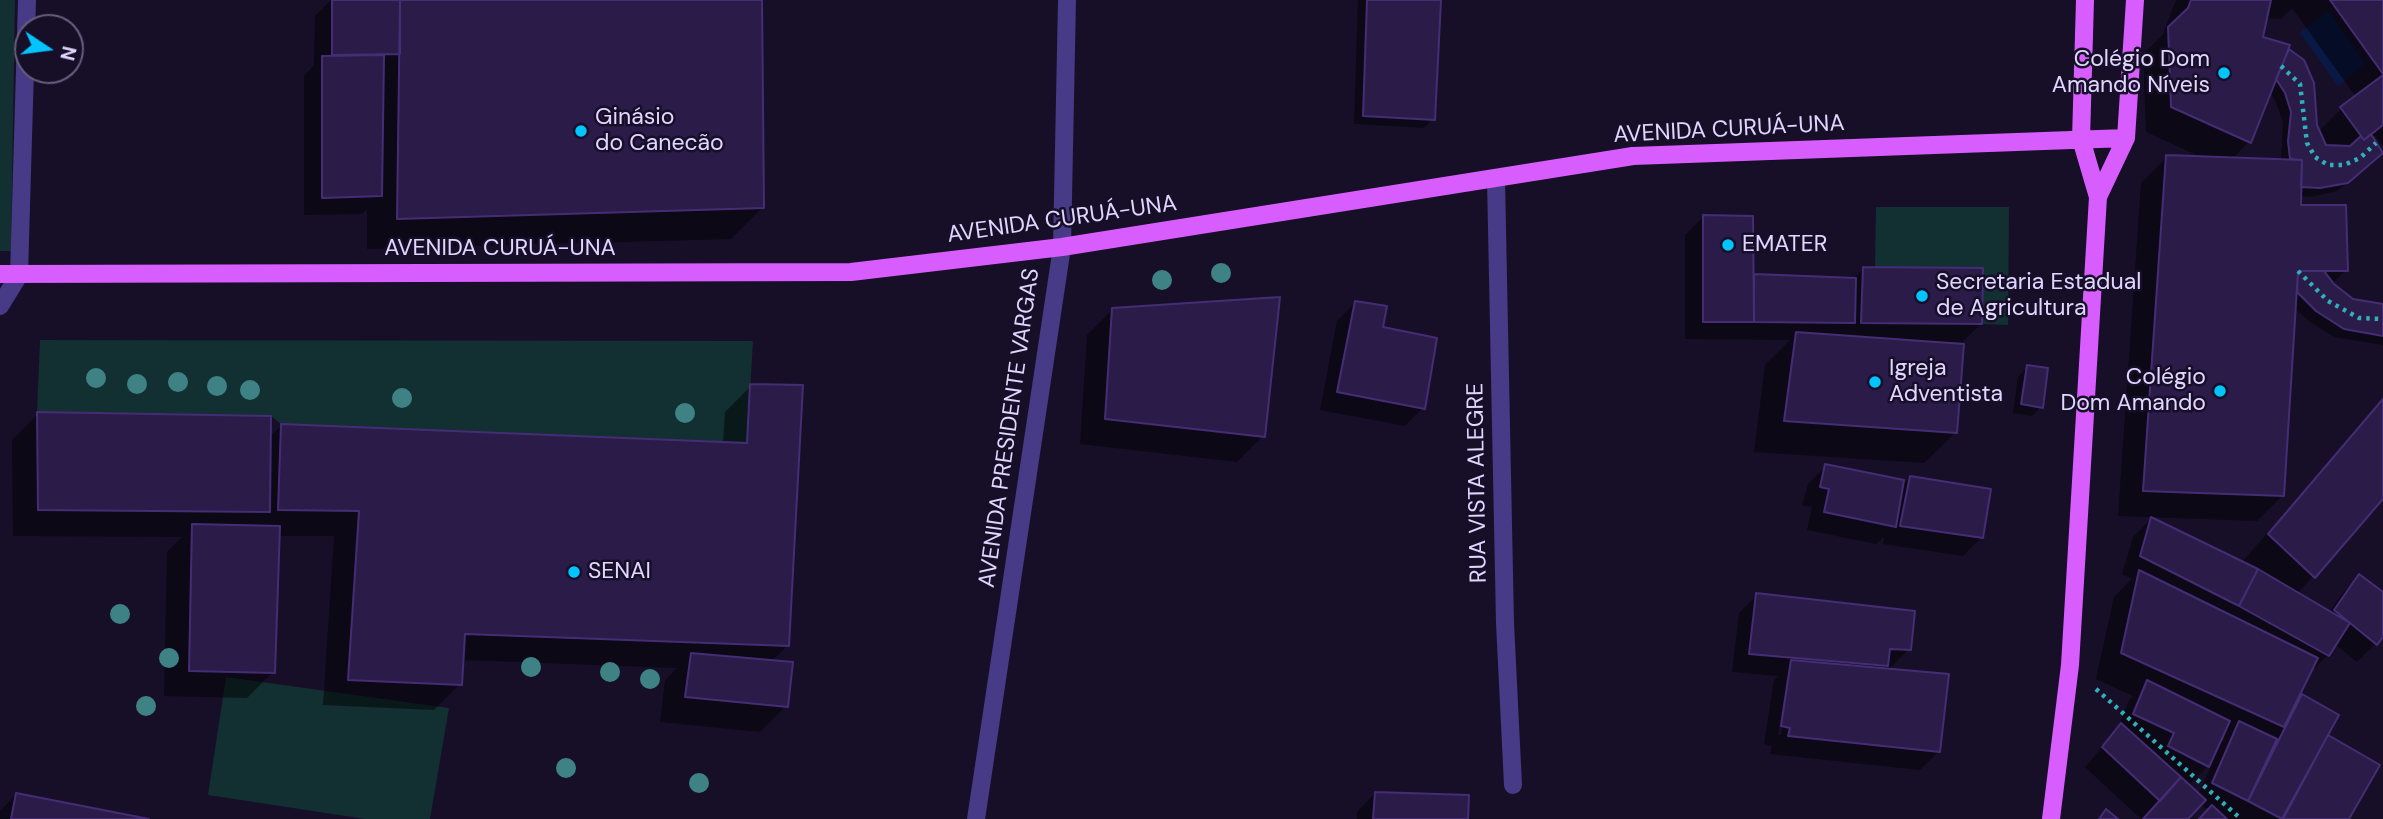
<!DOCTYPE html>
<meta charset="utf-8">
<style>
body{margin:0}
#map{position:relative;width:2383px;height:819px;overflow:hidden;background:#170f28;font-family:"DM Sans",sans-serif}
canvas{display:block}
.north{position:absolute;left:14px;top:14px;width:70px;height:70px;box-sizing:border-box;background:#170f28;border:2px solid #675f7e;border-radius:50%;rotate:103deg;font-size:19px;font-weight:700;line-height:28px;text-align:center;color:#e0d6ff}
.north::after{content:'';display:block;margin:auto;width:24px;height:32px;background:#02c4ff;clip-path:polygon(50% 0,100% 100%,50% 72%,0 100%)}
</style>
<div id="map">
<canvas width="2383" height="819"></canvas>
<div class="north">N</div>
</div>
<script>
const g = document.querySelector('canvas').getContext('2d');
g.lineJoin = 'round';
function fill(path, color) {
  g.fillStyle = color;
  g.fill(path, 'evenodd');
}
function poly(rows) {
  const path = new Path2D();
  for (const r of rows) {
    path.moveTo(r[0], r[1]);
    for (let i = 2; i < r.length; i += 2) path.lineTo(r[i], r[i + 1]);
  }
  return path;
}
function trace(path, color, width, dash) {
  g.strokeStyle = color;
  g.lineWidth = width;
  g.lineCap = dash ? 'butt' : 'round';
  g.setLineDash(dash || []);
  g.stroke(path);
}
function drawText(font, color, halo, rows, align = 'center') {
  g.font = font + ' "DM Sans",sans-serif';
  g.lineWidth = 5;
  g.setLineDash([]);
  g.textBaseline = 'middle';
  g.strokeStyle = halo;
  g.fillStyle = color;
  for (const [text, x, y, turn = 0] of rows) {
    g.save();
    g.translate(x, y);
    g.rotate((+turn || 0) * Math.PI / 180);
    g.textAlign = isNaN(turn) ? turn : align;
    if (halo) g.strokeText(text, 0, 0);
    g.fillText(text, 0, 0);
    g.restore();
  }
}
const green = poly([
 [0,0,15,0,11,251,0,251],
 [1876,207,2009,207,2008,325,1982,324,1983,268,1875,267],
 [40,340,753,341,747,443,281,424,271,416,37,412],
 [226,677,449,708,430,819,365,819,208,795]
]);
const water = poly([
 [2328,10,2366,64,2338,86,2300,33]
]);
const shadow = poly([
 [331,0,760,0,762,208,731,239,367,249,367,209,362,214,304,215,304,76,314,65,315,16],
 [1358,0,1440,0,1433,119,1424,128,1354,124],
 [2176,0,2383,0,2383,146,2375,136,2371,138,2381,153,2337,191,2310,197,2299,196,2299,207,2346,270,2332,284,2352,300,2383,306,2383,345,2334,337,2307,320,2294,307,2283,495,2257,521,2118,516,2141,183,2167,157,2203,158,2146,132,2143,55,2163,34],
 [2292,8,2356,97,2341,109,2318,132,2303,61,2287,50,2261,38,2265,18,2281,19],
 [2270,92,2276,103,2283,122,2281,161,2232,159,2249,142],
 [1704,216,1753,276,1852,280,1863,269,1981,324,1962,342,1952,342,1956,432,1924,463,1754,452,1765,365,1790,340,1685,339,1685,235],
 [1356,302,1381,328,1423,408,1405,426,1320,410,1337,321],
 [1113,309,1263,436,1237,462,1080,444,1087,335],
 [2027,367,2041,407,2032,416,2013,413,2018,377],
 [751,386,787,646,771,662,786,706,760,732,660,722,665,680,677,668,461,660,460,684,434,710,323,705,334,536,278,536,273,672,247,698,164,696,167,552,182,537,13,536,12,440,38,414,269,438,281,426,723,444,725,412],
 [2383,399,2383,496,2297,594,2329,612,2341,595,2360,576,2383,594,2383,634,2375,644,2357,662,2335,644,2328,655,2309,674,2294,704,2302,696,2326,736,2347,819,2228,819,2224,817,2225,819,2200,819,2209,810,2199,804,2186,819,2141,819,2085,767,2117,730,2129,700,2133,696,2096,679,2114,597,2132,579,2122,574,2133,537,2151,519,2250,567,2243,561],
 [2221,736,2225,738,2217,746],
 [2146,747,2157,752,2155,756],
 [2213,761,2198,795,2188,786],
 [1826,466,1901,486,1910,478,1981,538,1963,556,1883,544,1884,537,1876,544,1807,530,1812,507,1802,505,1808,484],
 [1757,595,1909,649,1888,670,1938,752,1920,770,1770,754,1772,746,1764,744,1774,680,1778,676,1732,672,1739,613],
 [1787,679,1790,679,1781,735,1778,735],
 [1375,793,1466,819,1357,819,1357,812],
 [16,794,140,819,0,819,0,811]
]);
const building = poly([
 [332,0,400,0,400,54,332,55,332,0],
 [400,0,762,0,764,208,397,219,400,0],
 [1367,0,1441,0,1435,120,1363,116,1367,0],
 [2191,0,2271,0,2263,37,2290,45,2251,143,2171,107,2168,27,2188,8,2191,0],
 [2330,0,2383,0,2383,74,2330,0],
 [2289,49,2304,60,2314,83,2317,125,2326,145,2350,146,2361,136,2364,140,2371,134,2383,153,2348,183,2320,188,2301,187,2302,160,2290,159,2288,141,2291,112,2285,93,2276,79,2289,49],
 [384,55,382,196,322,198,322,56,384,55],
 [2383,75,2383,125,2364,140,2340,107,2383,75],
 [2166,155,2302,160,2301,205,2346,205,2348,271,2298,271,2284,496,2143,491,2166,155],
 [1703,215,1753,216,1754,322,1703,322,1703,215],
 [1863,267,1983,268,1982,324,1861,323,1863,267],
 [2298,271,2324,271,2334,284,2353,299,2383,304,2383,336,2344,329,2316,311,2297,292,2298,271],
 [1754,274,1856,278,1855,323,1754,322,1754,274],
 [1280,297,1265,437,1105,419,1112,308,1280,297],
 [1355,301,1387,306,1383,327,1437,338,1425,409,1337,392,1355,301],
 [1796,332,1964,344,1957,433,1784,421,1796,332],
 [2027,365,2048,368,2043,408,2021,404,2027,365],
 [750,384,803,385,789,646,465,634,462,685,348,680,359,511,278,510,281,424,747,443,750,384],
 [2383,399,2383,499,2315,578,2268,534,2383,399],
 [37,412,271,416,270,512,38,510,37,412],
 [1825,464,1904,480,1896,527,1824,512,1829,489,1820,487,1825,464],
 [1910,476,1991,489,1983,538,1900,526,1910,476],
 [2151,517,2258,569,2239,606,2140,556,2151,517],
 [192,524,280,526,275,673,189,671,192,524],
 [2258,569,2350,623,2329,656,2239,606,2258,569],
 [2139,570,2318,658,2284,727,2121,653,2139,570],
 [2359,574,2383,592,2383,637,2377,645,2334,610,2359,574],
 [1756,593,1915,611,1911,650,1890,649,1888,666,1749,654,1756,593],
 [691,653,793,662,788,707,685,697,691,653],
 [1791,660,1949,674,1940,752,1788,736,1790,728,1781,726,1791,660],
 [2147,680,2230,721,2209,767,2168,746,2174,733,2133,714,2147,680],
 [2302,694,2339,715,2282,819,2248,801,2302,694],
 [2239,721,2277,739,2248,801,2212,783,2239,721],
 [2121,723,2181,777,2160,801,2102,747,2121,723],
 [2328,735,2380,765,2349,819,2283,819,2328,735],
 [2181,777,2206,800,2188,819,2143,819,2181,777],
 [1375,792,1469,795,1468,819,1373,819,1375,792],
 [16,793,149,819,11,819,16,793],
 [2212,805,2227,819,2199,819,2212,805],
 [2106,809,2118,819,2099,819,2106,809]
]);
const path = poly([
 [2281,66,2300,84,2307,143,2315,157,2328,165,2344,165,2360,158,2376,143],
 [2298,271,2328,301,2359,318,2383,319],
 [2096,689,2241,819]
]);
const minor = poly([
 [1496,179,1505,623,1513,785],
 [0,306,19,275,27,0],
 [976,819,1062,247,1067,0]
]);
const major = poly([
 [2098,197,2126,138,2135,0],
 [0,274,851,272,1062,247,1633,156,2126,138],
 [2051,819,2070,665,2098,197,2081,139,2085,0]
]);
const trees = [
 [1221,273],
 [1162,280],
 [96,378],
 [178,382],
 [137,384],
 [217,386],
 [250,390],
 [402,398],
 [685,413],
 [120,614],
 [169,658],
 [531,667],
 [610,672],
 [650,679],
 [146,706],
 [566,768],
 [699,783]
];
const markers = [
 [2224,73,7,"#02c4ff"],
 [581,131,7,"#02c4ff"],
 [1728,245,7,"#02c4ff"],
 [1922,296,7,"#02c4ff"],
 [1875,382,7,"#02c4ff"],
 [2220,391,7,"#02c4ff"],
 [574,572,7,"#02c4ff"]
];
const poiNames = [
 ["Colégio Dom",2210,60,"right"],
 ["Amando Níveis",2210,86,"right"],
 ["Ginásio",595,118],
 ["do Canecão",595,144],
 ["EMATER",1742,245],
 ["Secretaria Estadual",1936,283],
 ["de Agricultura",1936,309],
 ["Igreja",1889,369],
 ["Adventista",1889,395],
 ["Colégio",2206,378,"right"],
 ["Dom Amando",2206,404,"right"],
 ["SENAI",588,572]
];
const streetNames = [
 ["AVENIDA CURUÁ-UNA",1729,130,-3],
 ["AVENIDA CURUÁ-UNA",1062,220,-8],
 ["AVENIDA CURUÁ-UNA",500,249],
 ["AVENIDA PRESIDENTE VARGAS",1010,428,-82],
 ["RUA VISTA ALEGRE",1478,483,-91]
];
fill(green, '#122f32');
fill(water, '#0a1846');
fill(shadow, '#0007');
fill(building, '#2b1b49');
trace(building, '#452d75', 2);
trace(path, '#2fb0ba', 4.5, [3.5, 5]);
trace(minor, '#473a87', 18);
trace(major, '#d85dff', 18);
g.fillStyle = '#3f8286';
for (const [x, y] of trees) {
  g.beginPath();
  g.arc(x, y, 10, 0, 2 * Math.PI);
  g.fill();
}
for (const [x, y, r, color] of markers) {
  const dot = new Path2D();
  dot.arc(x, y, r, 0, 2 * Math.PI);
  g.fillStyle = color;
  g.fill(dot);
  trace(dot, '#170f28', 2.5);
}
drawText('23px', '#e0d6ff', '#170f28', poiNames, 'left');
drawText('23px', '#e0d6ff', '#170f28', streetNames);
</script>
